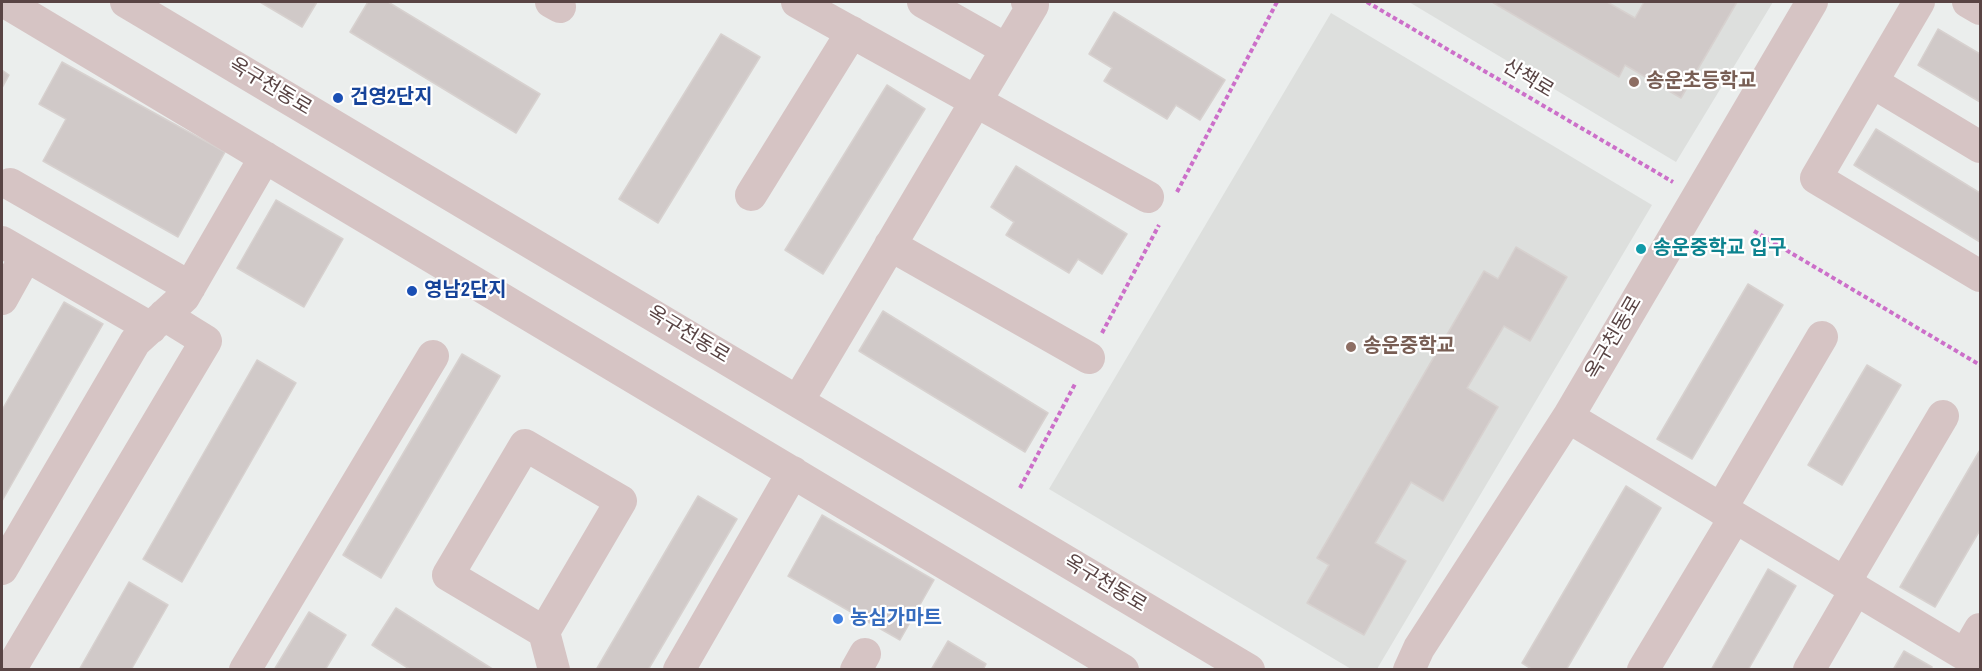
<!DOCTYPE html>
<meta charset="utf-8">
<style>
body{margin:0}
#map{position:relative;width:1982px;height:671px;overflow:hidden;background:#ebeeed;font-family:"Archivo Narrow",sans-serif}
canvas{display:block}
.frame{position:absolute;inset:0;border:3px solid #594444;pointer-events:none}
</style>
<div id="map">
<canvas width="1982" height="671"></canvas>
<div class="frame"></div>
</div>
<script>
const g = document.querySelector('canvas').getContext('2d');
g.lineJoin = 'round';
function fill(path, color) {
  g.fillStyle = color;
  g.fill(path, 'evenodd');
}
function poly(rows) {
  const path = new Path2D();
  for (const r of rows) {
    path.moveTo(r[0], r[1]);
    for (let i = 2; i < r.length; i += 2) path.lineTo(r[i], r[i + 1]);
  }
  return path;
}
function trace(path, color, width, dash) {
  g.strokeStyle = color;
  g.lineWidth = width;
  g.lineCap = dash ? 'butt' : 'round';
  g.setLineDash(dash || []);
  g.stroke(path);
}
function drawText(font, color, halo, rows, align = 'center') {
  g.font = font + ' "Archivo Narrow","Noto Sans KR",sans-serif';
  g.lineWidth = 4.5;
  g.setLineDash([]);
  g.textBaseline = 'middle';
  g.strokeStyle = halo;
  g.fillStyle = color;
  for (const [text, x, y, turn = 0] of rows) {
    g.save();
    g.translate(x, y);
    g.rotate((+turn || 0) * Math.PI / 180);
    g.textAlign = isNaN(turn) ? turn : align;
    if (halo) g.strokeText(text, 0, 0);
    g.fillText(text, 0, 0);
    g.restore();
  }
}
const education = poly([
 [1409,2,1773,2,1676,162],
 [1331,13,1652,205,1377,669,1351,669,1049,489]
]);
const building = poly([
 [260,2,317,2,302,27,260,2],
 [368,2,388,2,540,94,516,133,350,32,368,2],
 [1492,2,1607,2,1635,18,1644,2,1737,2,1681,98,1625,65,1619,77,1492,2],
 [1114,12,1225,80,1200,120,1176,105,1167,119,1104,81,1112,68,1089,54,1114,12],
 [1938,29,1980,54,1980,102,1918,65,1938,29],
 [721,34,760,57,658,223,619,199,721,34],
 [62,62,225,152,178,237,43,161,66,119,39,104,62,62],
 [2,70,9,75,2,88,2,70],
 [887,85,925,109,823,274,785,250,887,85],
 [1876,129,1980,193,1980,242,1854,165,1876,129],
 [1016,166,1127,234,1102,274,1078,259,1069,273,1006,235,1014,222,991,207,1016,166],
 [276,200,343,239,304,307,237,268,276,200],
 [1516,247,1567,277,1530,341,1504,326,1467,388,1498,407,1443,501,1411,482,1375,543,1406,561,1364,635,1307,603,1329,565,1317,558,1484,271,1498,279,1516,247],
 [1748,284,1783,305,1692,459,1657,439,1748,284],
 [64,302,103,324,2,501,2,410,64,302],
 [883,311,1048,413,1025,452,859,351,883,311],
 [462,354,500,376,381,578,343,555,462,354],
 [257,360,296,383,182,582,143,559,257,360],
 [1867,365,1901,385,1842,485,1808,465,1867,365],
 [1980,450,1980,530,1935,607,1900,587,1980,450],
 [1626,486,1661,508,1566,670,1533,670,1522,663,1626,486],
 [698,496,737,519,648,670,596,670,698,496],
 [822,515,934,580,900,640,788,576,822,515],
 [1768,569,1796,586,1748,670,1711,670,1768,569],
 [129,582,168,605,131,670,79,670,129,582],
 [396,608,494,670,411,670,372,645,396,608],
 [309,612,346,635,325,670,274,670,309,612],
 [948,641,986,664,983,670,931,670,948,641],
 [1904,651,1932,667,1931,670,1893,670,1904,651]
]);
const path = poly([
 [1367,2,1673,182],
 [1177,192,1277,2],
 [1754,231,1980,365],
 [1102,333,1159,225],
 [1020,488,1075,384]
]);
const minor = poly([
 [5,2,1123,670],
 [126,2,1249,670],
 [551,2,560,7],
 [797,2,1148,197],
 [923,2,1006,49],
 [1919,2,1872,82,1980,147],
 [1968,2,1980,9],
 [1872,82,1816,178,1980,276],
 [10,184,190,287],
 [751,195,852,32],
 [2,242,151,328],
 [890,245,1089,358],
 [2,299,26,256],
 [798,401,1033,5,1027,2],
 [1568,417,1980,664],
 [1721,509,1822,337],
 [2,569,135,342,184,297,265,157],
 [1845,582,1943,416],
 [544,632,621,501,525,445,448,575,544,632,554,670],
 [1965,655,1980,629],
 [10,670,206,341,164,315],
 [245,670,433,356],
 [679,670,793,472],
 [856,670,865,654],
 [1409,670,1419,648,1568,417,1812,2],
 [1643,670,1735,517],
 [1809,670,1856,589]
]);
const markers = [
 [1634,82,6,"#8d6e63"],
 [338,98,6,"#1a4fb4"],
 [1641,249,6,"#0f9aa8"],
 [412,291,6,"#1a4fb4"],
 [1351,347,6,"#8d6e63"],
 [838,619,6,"#3f7fe0"]
];
const streetNames = [
 ["산책로",1528,79,31],
 ["옥구천동로",270,87,31],
 ["옥구천동로",688,335,31],
 ["옥구천동로",1614,338,-60],
 ["옥구천동로",1105,584,31]
];
const educationNames = [
 ["송운초등학교",1646,82],
 ["송운중학교",1363,347]
];
const transitNames = [
 ["건영2단지",350,98],
 ["영남2단지",424,291]
];
const cultureNames = [
 ["송운중학교 입구",1653,249]
];
const shopNames = [
 ["농심가마트",850,619]
];
fill(education, '#dddfdd');
fill(building, '#d0c9c8');
trace(building, '#d7d1cf', 1.5);
trace(path, '#cc6fc9', 4, [4.5, 3]);
trace(minor, '#d6c4c4', 32);
for (const [x, y, r, color] of markers) {
  const dot = new Path2D();
  dot.arc(x, y, r, 0, 2 * Math.PI);
  g.fillStyle = color;
  g.fill(dot);
  trace(dot, '#fff', 2);
}
drawText('20px', '#594444', '#fff', streetNames);
drawText('bold 20px', '#785e54', '#fff', educationNames, 'left');
drawText('bold 20px', '#164399', '#fff', transitNames, 'left');
drawText('bold 20px', '#0d838f', '#fff', cultureNames, 'left');
drawText('bold 20px', '#366cbe', '#fff', shopNames, 'left');
</script>
